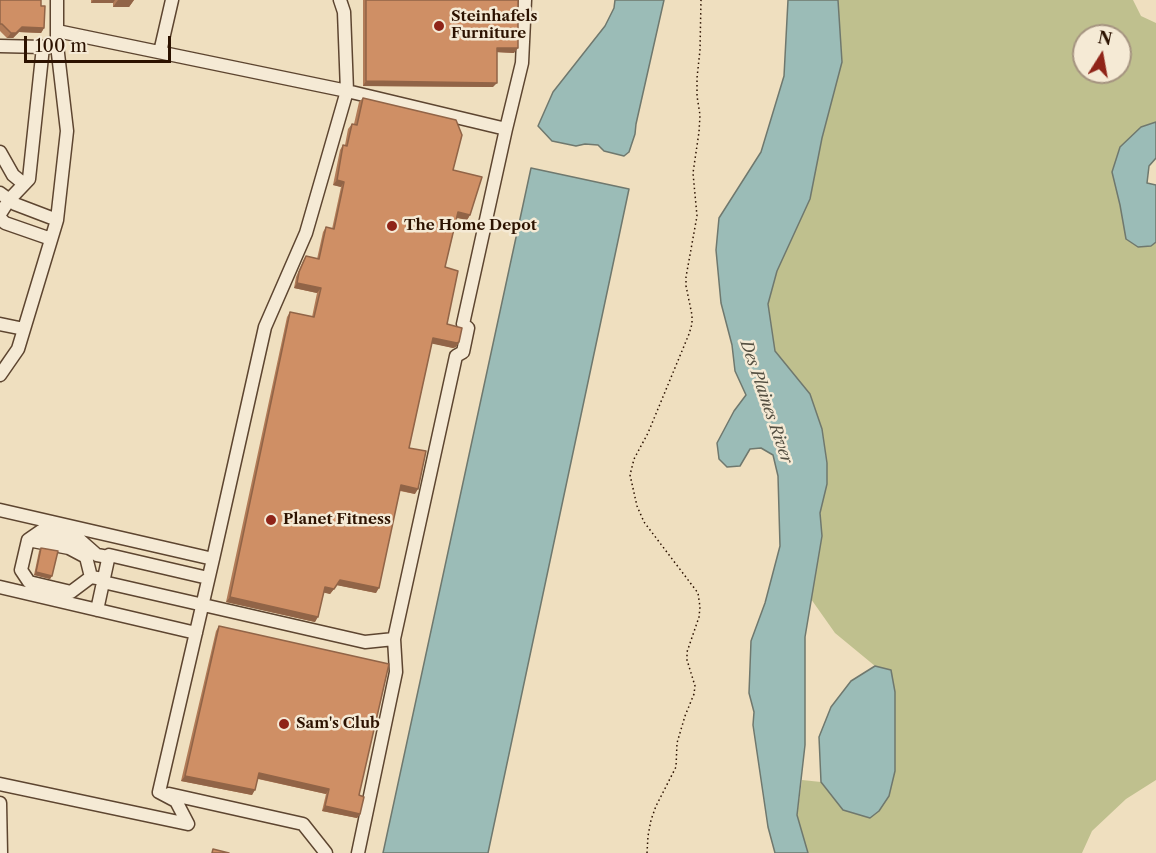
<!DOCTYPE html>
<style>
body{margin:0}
#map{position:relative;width:1156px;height:853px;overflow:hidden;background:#efdfbf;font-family:"Libre Caslon Text",serif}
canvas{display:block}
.north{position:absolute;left:1072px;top:24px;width:60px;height:60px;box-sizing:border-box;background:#f5ead5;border:2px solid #a59480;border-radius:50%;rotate:11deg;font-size:16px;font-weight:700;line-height:24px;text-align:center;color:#2c1200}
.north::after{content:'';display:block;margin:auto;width:21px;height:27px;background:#8f2418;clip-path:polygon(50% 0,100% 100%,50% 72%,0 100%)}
.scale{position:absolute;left:24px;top:36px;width:147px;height:27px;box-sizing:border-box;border:3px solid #2c1200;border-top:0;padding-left:8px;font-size:18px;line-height:21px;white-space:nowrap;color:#2c1200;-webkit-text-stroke:4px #f5ead5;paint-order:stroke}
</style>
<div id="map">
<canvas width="1156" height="853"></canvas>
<div class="north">N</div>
<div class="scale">100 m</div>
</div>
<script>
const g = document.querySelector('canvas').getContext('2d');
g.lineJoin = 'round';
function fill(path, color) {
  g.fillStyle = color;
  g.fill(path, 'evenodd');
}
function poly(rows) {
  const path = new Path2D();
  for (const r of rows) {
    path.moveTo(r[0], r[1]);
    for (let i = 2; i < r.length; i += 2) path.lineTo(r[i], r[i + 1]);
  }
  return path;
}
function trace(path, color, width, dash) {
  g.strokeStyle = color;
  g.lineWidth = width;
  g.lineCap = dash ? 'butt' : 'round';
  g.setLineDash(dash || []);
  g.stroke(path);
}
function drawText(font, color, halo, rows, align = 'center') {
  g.font = font + ' "Libre Caslon Text",serif';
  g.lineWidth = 5;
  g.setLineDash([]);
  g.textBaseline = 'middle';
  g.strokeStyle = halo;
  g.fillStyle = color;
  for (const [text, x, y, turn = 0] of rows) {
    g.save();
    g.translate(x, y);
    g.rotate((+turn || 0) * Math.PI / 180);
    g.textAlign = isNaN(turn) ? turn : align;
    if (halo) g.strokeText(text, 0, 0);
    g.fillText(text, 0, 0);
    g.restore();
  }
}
const green = poly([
 [838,0,1133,0,1141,16,1156,23,1156,122,1141,127,1112,172,1120,205,1150,246,1156,242,1156,780,1126,799,1092,831,1082,853,808,853,797,815,802,780,821,782,844,810,889,796,895,771,895,692,891,670,875,666,835,633,811,599,822,536,820,513,827,484,827,463,822,429,810,394,775,351,768,304,777,271,810,199,822,138,842,62],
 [1084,36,1120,36,1120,72,1084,72]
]);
const water = poly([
 [615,0,664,0,636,124,635,134,629,152,624,156,604,151,598,145,585,144,576,146,552,141,538,126,553,92,605,26,614,8,615,0],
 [788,0,838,0,842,62,822,138,810,199,777,271,768,304,775,351,810,394,822,429,827,463,827,484,820,513,822,536,805,637,805,745,797,815,808,853,775,853,768,827,753,725,754,712,749,693,751,641,765,603,780,546,778,476,773,455,761,448,750,449,740,466,727,467,719,459,717,443,734,411,746,395,735,371,732,345,721,303,716,250,719,218,761,152,784,76,788,0],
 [1156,122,1156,158,1149,166,1147,183,1156,185,1156,242,1151,246,1138,247,1126,239,1120,205,1112,172,1120,147,1141,127,1156,122],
 [531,168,629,189,488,853,383,853,531,168],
 [875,666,891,670,895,692,895,771,889,796,879,811,870,818,843,810,821,782,819,737,831,707,851,681,875,666]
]);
const path = poly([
 [647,853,648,836,651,820,656,806,676,767,677,743,685,716,694,694,695,686,687,660,687,652,699,617,700,607,698,593,644,522,637,506,630,475,634,459,648,433,689,334,692,324,692,315,686,286,686,277,697,216,693,173,699,132,700,115,697,96,697,78,700,50,701,0]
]);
const minor = poly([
 [57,31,347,91,506,129,522,63,525,0],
 [0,46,43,47],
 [160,52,172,0],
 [0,152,13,175,24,184],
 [0,193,15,204,57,220],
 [0,214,9,200,29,179,43,47,57,47],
 [0,218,5,223,51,239],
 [0,324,24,329],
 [0,375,18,349,57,220,67,131,57,45,57,0],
 [0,510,213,559,265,327,306,233,347,91,344,12,340,0],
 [28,540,69,548,86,557,91,577],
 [103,579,91,577,71,592,29,582,21,570,28,540,41,531,80,540,97,555,108,557],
 [103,582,365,642,394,639,456,356,463,352,468,328,463,324,506,129],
 [0,587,196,633],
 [97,610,109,555,208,578],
 [0,784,188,824,176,801,159,792,213,559],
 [169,794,303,824,326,853],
 [0,803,1,853],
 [358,853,396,672,394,639]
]);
const wall = poly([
 [0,0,41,6,44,28,41,33,19,32,13,38,7,38,0,31],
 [91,0,134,0,129,7,113,7,113,3,91,3],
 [363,0,518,0,514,53,497,52,493,87,363,86],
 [363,98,453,170,470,215,467,220,457,218,445,267,447,324,459,342,456,347,453,348,432,343,409,448,415,494,400,491,376,593,337,585,330,594,324,592,315,622,226,602,287,317,290,312,312,317,317,293,294,288,296,277,303,261,306,256,317,259,323,232,326,227,332,229,341,187,333,185,340,150,343,145,345,145,348,129,352,124,354,124,359,102],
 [41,548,52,576,50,579,34,575,39,551],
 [219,626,359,795,360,814,357,818,322,811,326,794,258,779,252,795,181,781,216,631]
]);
const shadedWall = poly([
 [93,0,115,0,113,3,91,3],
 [118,0,134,0,129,7,113,7],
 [22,27,44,28,41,33,19,32,13,38,7,38,11,33],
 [497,48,518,48,514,53,494,52],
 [366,81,497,83,493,87,363,86],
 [337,180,344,182,341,187,333,185],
 [458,212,470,215,467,220,454,217],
 [297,283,321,288,317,293,294,288],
 [433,338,459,342,456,347,453,348,429,343],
 [401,485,418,489,415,494,398,490],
 [36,572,52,576,50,579,34,575],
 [340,580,379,588,376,593,336,585],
 [325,587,334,589,330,594,321,592],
 [230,597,318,617,315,622,226,602],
 [259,773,329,789,326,794,255,778],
 [185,776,255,790,252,795,181,781],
 [325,806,360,814,357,818,322,811]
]);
const building = poly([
 [0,0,41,0,41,6,45,6,44,28,22,27,16,33,11,33,2,24,0,24,0,0],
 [366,0,518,0,518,48,497,48,497,83,366,81,366,0],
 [363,98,456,120,462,135,453,170,482,177,470,215,458,212,445,267,458,271,447,324,462,328,459,342,457,343,433,338,409,448,426,451,418,489,401,485,379,588,340,580,334,589,325,587,318,617,230,597,290,312,314,317,321,288,297,283,299,272,306,256,319,259,326,227,334,229,344,182,337,180,343,145,347,146,352,124,357,125,363,98],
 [41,548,58,551,52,576,36,572,41,548],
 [219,626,389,664,359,795,364,797,360,814,325,806,329,789,259,773,255,790,185,776,219,626],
 [213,849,229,853,212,853,213,849]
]);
const markers = [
 [439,26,6,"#8f2418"],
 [392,226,6,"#8f2418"],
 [271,520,6,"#8f2418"],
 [284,724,6,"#8f2418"]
];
const poiNames = [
 ["Steinhafels",451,17],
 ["Furniture",451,34],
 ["The Home Depot",404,226],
 ["Planet Fitness",283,520],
 ["Sam's Club",296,724]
];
const waterNames = [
 ["Des Plaines River",766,402,71]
];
fill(green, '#bfc08e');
fill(water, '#9bbcb7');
trace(water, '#6f786e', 1.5);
trace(minor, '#5d4530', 15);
trace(path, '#2c1200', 1.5, [1.5, 3]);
trace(minor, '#f5ead5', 12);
fill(wall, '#b27b57');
fill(shadedWall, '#916447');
fill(building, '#cf8f65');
trace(building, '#916447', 1.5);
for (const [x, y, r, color] of markers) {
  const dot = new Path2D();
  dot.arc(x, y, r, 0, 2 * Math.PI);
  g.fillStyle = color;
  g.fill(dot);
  trace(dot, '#f5ead5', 2);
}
drawText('bold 15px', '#2c1200', '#f5ead5', poiNames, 'left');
drawText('italic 16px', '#534e40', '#f5ead5', waterNames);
</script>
